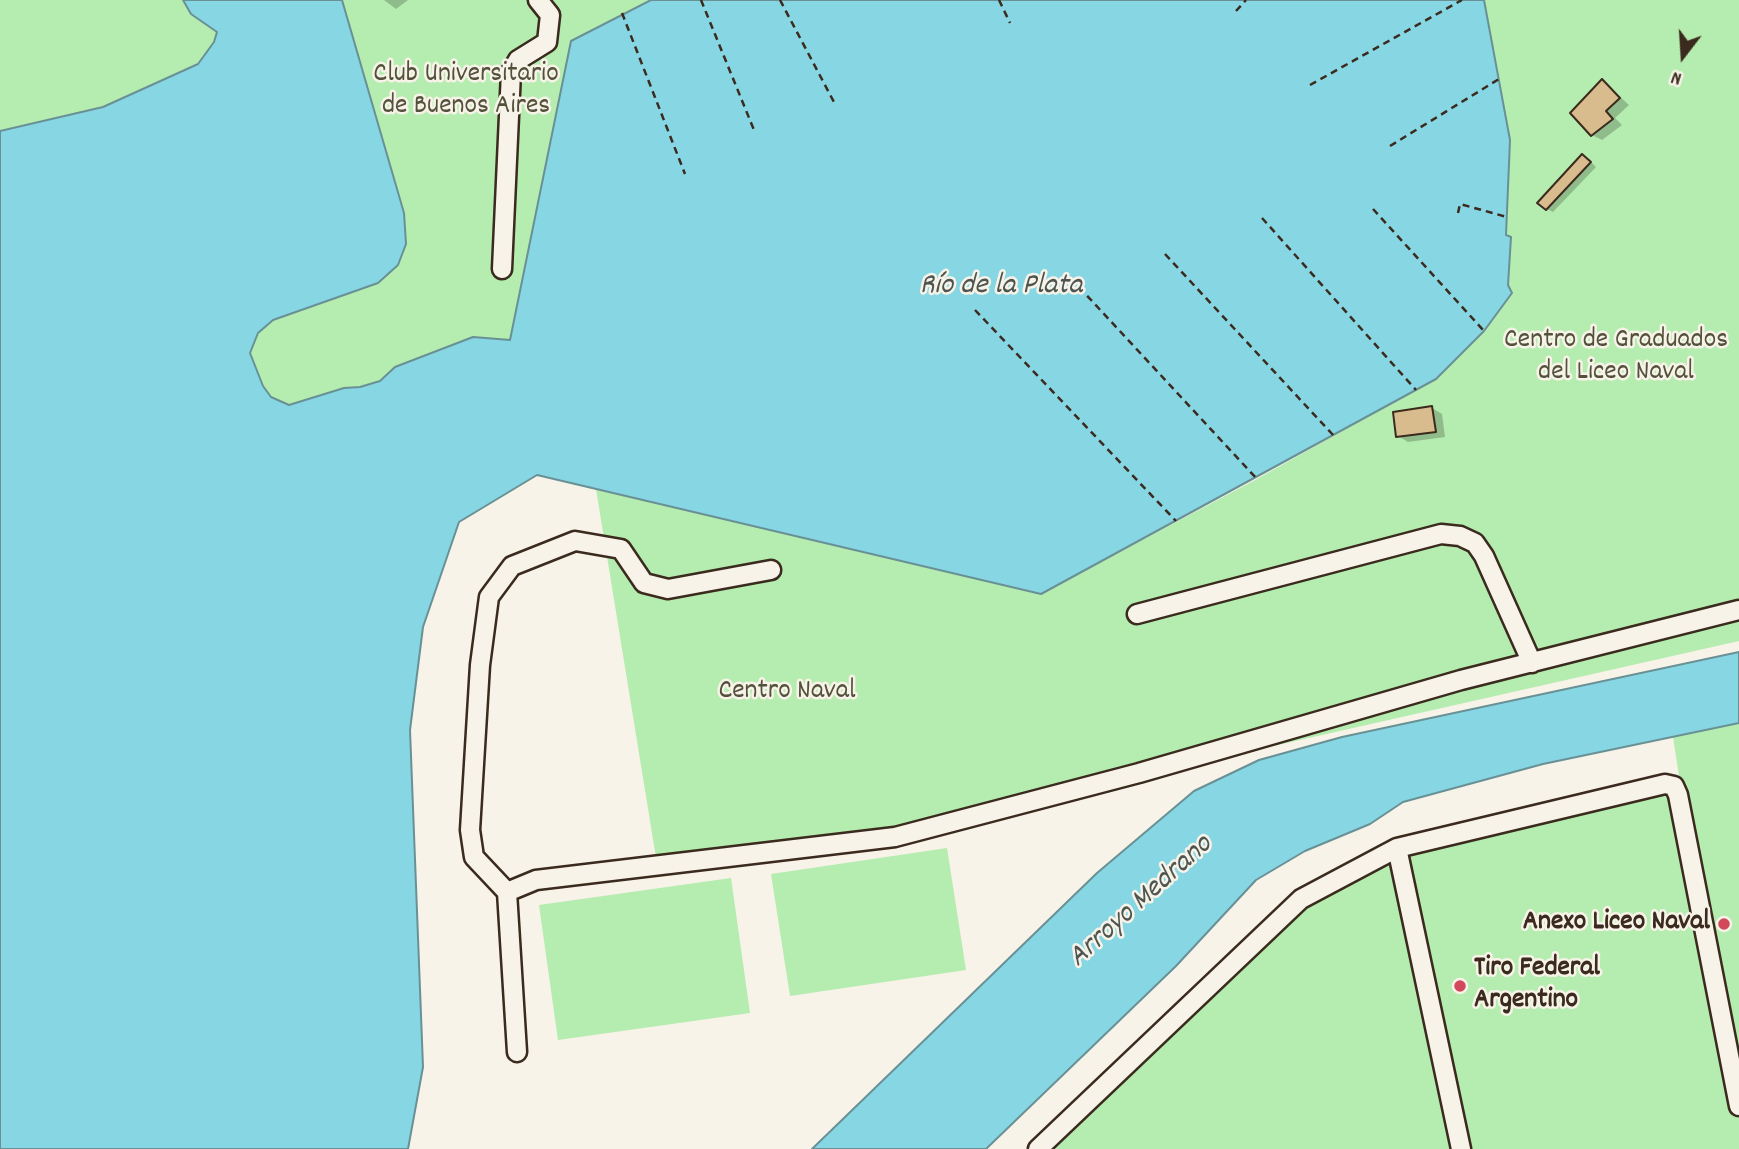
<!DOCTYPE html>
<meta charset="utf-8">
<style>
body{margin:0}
#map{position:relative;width:1739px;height:1149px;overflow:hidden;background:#f7f3e8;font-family:Dekko,sans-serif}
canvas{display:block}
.north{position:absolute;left:1648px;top:21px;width:70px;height:70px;-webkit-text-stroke:5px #f7f3e8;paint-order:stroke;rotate:197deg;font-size:19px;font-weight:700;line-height:28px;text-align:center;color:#3b2a1e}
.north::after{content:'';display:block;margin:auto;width:24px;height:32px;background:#3b2a1e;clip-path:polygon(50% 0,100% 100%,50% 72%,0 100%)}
</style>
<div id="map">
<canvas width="1739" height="1149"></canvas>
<div class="north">N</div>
</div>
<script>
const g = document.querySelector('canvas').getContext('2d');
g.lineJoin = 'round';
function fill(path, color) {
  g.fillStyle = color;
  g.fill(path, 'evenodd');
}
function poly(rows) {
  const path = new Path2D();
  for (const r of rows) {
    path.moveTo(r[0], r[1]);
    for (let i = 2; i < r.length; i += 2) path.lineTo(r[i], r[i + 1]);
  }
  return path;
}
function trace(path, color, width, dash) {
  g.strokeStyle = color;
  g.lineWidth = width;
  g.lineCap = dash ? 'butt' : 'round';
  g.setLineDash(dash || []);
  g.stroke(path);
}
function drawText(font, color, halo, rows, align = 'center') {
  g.font = font + ' Dekko,sans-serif';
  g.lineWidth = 5;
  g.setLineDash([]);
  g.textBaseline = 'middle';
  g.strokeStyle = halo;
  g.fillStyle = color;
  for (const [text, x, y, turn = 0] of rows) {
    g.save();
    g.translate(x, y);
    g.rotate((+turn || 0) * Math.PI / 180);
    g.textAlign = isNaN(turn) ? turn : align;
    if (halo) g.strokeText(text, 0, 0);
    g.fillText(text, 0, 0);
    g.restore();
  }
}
const green = poly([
 [0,0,183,0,191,14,217,31,214,42,198,63,103,107,0,131],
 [342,0,651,0,571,41,510,340,473,337,395,367,380,381,360,387,344,388,289,405,271,397,263,387,250,353,258,333,273,320,378,283,404,213],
 [1484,0,1739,0,1739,641,892,832,658,870,596,489,1041,594,1257,479,1435,379,1484,331,1512,292,1508,286,1511,237,1506,235,1510,140],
 [1739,723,1739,1149,1027,1149,1289,900,1406,839,1679,776,1673,737],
 [947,848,966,970,790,996,771,874],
 [731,878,750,1013,558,1040,539,905]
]);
const water = poly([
 [183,0,342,0,404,213,406,244,398,265,378,283,273,320,258,333,250,353,263,386,271,397,289,405,344,388,360,387,380,381,395,367,473,337,510,340,571,41,651,0,1484,0,1510,140,1506,235,1511,237,1508,285,1512,293,1484,331,1436,379,1041,594,537,475,459,522,423,627,410,730,423,1067,408,1149,0,1149,0,131,103,107,198,64,214,42,217,32,191,14,183,0],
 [1739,652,1739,723,1543,764,1403,802,1370,824,1305,851,1256,880,1176,966,986,1149,812,1149,1097,873,1194,791,1259,760,1342,737,1739,652]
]);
const shadow = poly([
 [384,0,408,0,396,9],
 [1603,81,1629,105,1615,118,1622,125,1602,140,1592,135],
 [1589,160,1596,167,1553,212,1547,209],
 [1432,408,1442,414,1445,437,1408,442,1398,436]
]);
const building = poly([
 [1602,79,1620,98,1606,111,1613,119,1591,136,1570,113,1602,79],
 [1582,154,1591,162,1546,210,1537,203,1582,154],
 [1432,406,1436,432,1396,437,1393,412,1432,406]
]);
const path = poly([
 [701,0,754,130],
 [780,0,835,104],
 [999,0,1010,23],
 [1236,11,1246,0],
 [622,13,685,174],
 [1310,85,1462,0],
 [1390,146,1499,79],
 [1373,209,1484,331],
 [1458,213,1460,204,1507,217],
 [1262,218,1416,390],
 [1165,254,1334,436],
 [1079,287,1257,479],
 [975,310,1176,521]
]);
const minor = poly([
 [502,269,511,72,518,60,547,42,550,15,538,0],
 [1137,614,1441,534,1460,536,1475,543,1484,556,1532,663],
 [1397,848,1461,1149],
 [507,892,474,857,470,830,480,665,489,597,512,566,575,541,621,549,644,583,668,589,771,570],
 [517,1052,507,892,536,880,895,837,1139,773,1461,680,1739,610],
 [1038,1149,1301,899,1397,848,1665,784,1674,786,1678,795,1739,1106]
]);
const markers = [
 [1724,924,7,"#d1495b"],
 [1460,986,7,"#d1495b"]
];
const parkNames = [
 ["Club Universitario",466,76],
 ["de Buenos Aires",466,108],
 ["Centro de Graduados",1616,342],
 ["del Liceo Naval",1616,374],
 ["Centro Naval",787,693]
];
const poiNames = [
 ["Anexo Liceo Naval",1710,924],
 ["Tiro Federal",1474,970,"left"],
 ["Argentino",1474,1002,"left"]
];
const waterNames = [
 ["Río de la Plata",1001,288],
 ["Arroyo Medrano",1142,903,-42]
];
fill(green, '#b5ecaf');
fill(water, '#87d6e4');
trace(water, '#699195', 2);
fill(shadow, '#0003');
fill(building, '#d8bc8d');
trace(building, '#3b2a1e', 2);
trace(minor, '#3b2a1e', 23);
trace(path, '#3b2a1e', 2.5, [7, 5]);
trace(minor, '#f7f3e8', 18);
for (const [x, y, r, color] of markers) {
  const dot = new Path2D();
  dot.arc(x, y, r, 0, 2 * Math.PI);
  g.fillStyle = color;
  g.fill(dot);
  trace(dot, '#f7f3e8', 2.5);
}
drawText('28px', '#53513b', '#f7f3e8', parkNames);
drawText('bold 28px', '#3b2a1e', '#f7f3e8', poiNames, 'right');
drawText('italic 30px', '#4e5550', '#f7f3e8', waterNames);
</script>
